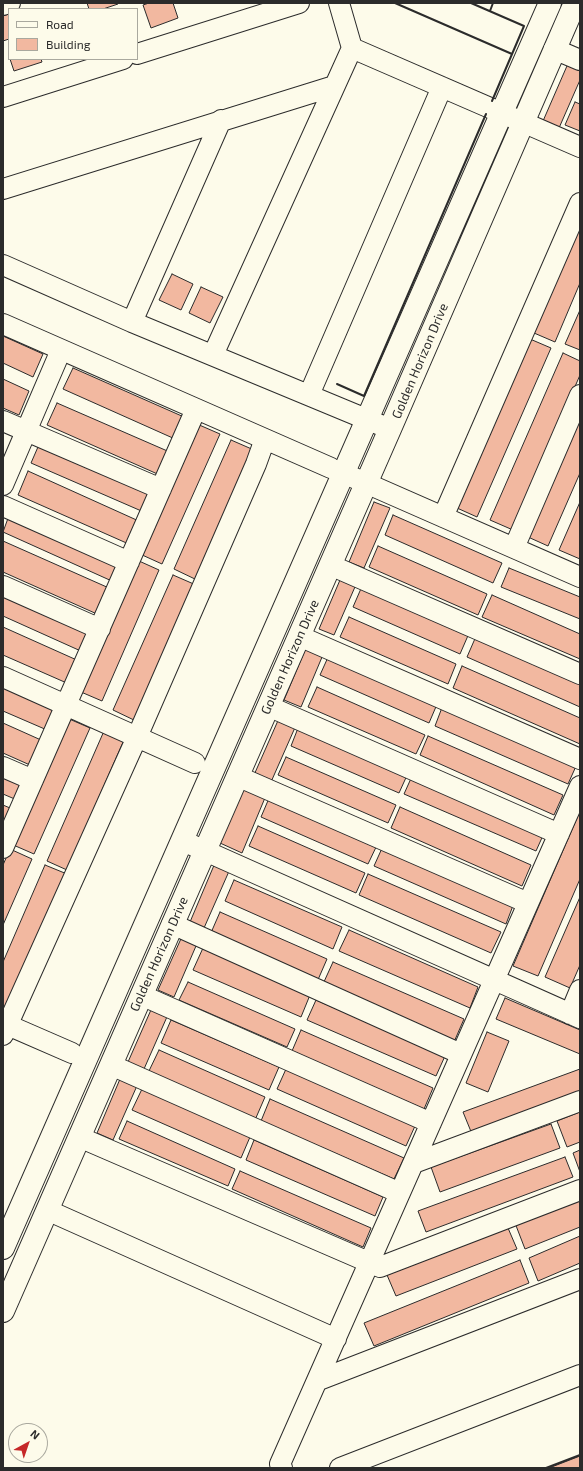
<!DOCTYPE html>
<style>
body{margin:0}
#map{position:relative;width:583px;height:1471px;overflow:hidden;background:#fdfbea;font-family:"Exo 2",sans-serif}
canvas{display:block}
.frame{position:absolute;inset:0;border:4px solid #2b2b2b;pointer-events:none}
.legend{position:absolute;left:8px;top:8px;width:130px;height:52px;box-sizing:border-box;background:#fdfbea;border:1px solid #a9a89e;margin:0;padding:5px 7px;list-style:none;font-size:12px;color:#2b2b2b}
.legend li{display:flex;align-items:center;gap:8px;height:20px}
.legend b{width:20px;border:1px solid #a9a89e}
.north{position:absolute;left:8px;top:1423px;width:40px;height:40px;box-sizing:border-box;background:#fdfbea;border:1px solid #a9a89e;border-radius:50%;rotate:40deg;font-size:11px;font-weight:700;line-height:16px;text-align:center;color:#2b2b2b}
.north::after{content:'';display:block;margin:auto;width:14px;height:18px;background:#c62828;clip-path:polygon(50% 0,100% 100%,50% 72%,0 100%)}
</style>
<div id="map">
<canvas width="583" height="1471"></canvas>
<div class="frame"></div>
<ul class="legend">
<li><b style="height:5px;background:#fdfbea"></b>Road</li>
<li><b style="height:11px;background:#f2b8a0"></b>Building</li>
</ul>
<div class="north">N</div>
</div>
<script>
const g = document.querySelector('canvas').getContext('2d');
g.lineJoin = 'round';
function fill(path, color) {
  g.fillStyle = color;
  g.fill(path, 'evenodd');
}
function poly(rows) {
  const path = new Path2D();
  for (const r of rows) {
    path.moveTo(r[0], r[1]);
    for (let i = 2; i < r.length; i += 2) path.lineTo(r[i], r[i + 1]);
  }
  return path;
}
function trace(path, color, width, dash) {
  g.strokeStyle = color;
  g.lineWidth = width;
  g.lineCap = dash ? 'butt' : 'round';
  g.setLineDash(dash || []);
  g.stroke(path);
}
function drawText(font, color, halo, rows, align = 'center') {
  g.font = font + ' "Exo 2",sans-serif';
  g.lineWidth = 3;
  g.setLineDash([]);
  g.textBaseline = 'middle';
  g.strokeStyle = halo;
  g.fillStyle = color;
  for (const [text, x, y, turn = 0] of rows) {
    g.save();
    g.translate(x, y);
    g.rotate((+turn || 0) * Math.PI / 180);
    g.textAlign = isNaN(turn) ? turn : align;
    if (halo) g.strokeText(text, 0, 0);
    g.fillText(text, 0, 0);
    g.restore();
  }
}
const building = poly([
 [87,3,118,3,118,4,103,9,89,9,87,3],
 [149,3,173,3,178,18,151,28,143,5,149,3],
 [9,14,9,39,3,41,3,16,9,14],
 [10,59,41,59,42,62,14,71,10,59],
 [570,59,580,63,580,80,559,128,543,121,570,59],
 [575,102,580,104,580,131,565,125,575,102],
 [580,227,580,283,555,342,534,333,580,227],
 [172,274,193,284,181,310,159,300,172,274],
 [201,287,223,297,210,323,189,313,201,287],
 [580,310,580,350,565,344,580,310],
 [3,336,43,354,33,377,3,363,3,336],
 [530,339,551,348,477,517,457,508,530,339],
 [563,353,580,361,580,375,513,530,490,520,563,353],
 [73,368,184,417,175,439,63,389,73,368],
 [3,379,29,391,19,415,3,408,3,379],
 [57,403,172,453,162,476,47,425,57,403],
 [580,417,580,473,548,546,528,537,580,417],
 [197,424,220,434,162,564,140,554,197,424],
 [41,440,155,491,146,513,31,463,41,440],
 [231,440,254,450,197,580,174,569,231,440],
 [28,471,141,522,131,545,18,495,28,471],
 [374,502,390,508,364,568,349,562,374,502],
 [580,502,580,559,559,550,580,502],
 [11,510,124,560,114,582,3,532,11,510],
 [393,515,502,563,493,583,385,535,393,515],
 [3,541,109,588,97,614,3,572,3,541],
 [378,546,487,594,478,615,369,567,378,546],
 [139,561,159,570,102,701,81,692,139,561],
 [509,568,580,597,580,619,501,587,509,568],
 [343,573,358,580,334,635,319,629,343,573],
 [173,575,196,585,136,721,113,710,173,575],
 [363,584,470,631,460,654,353,607,363,584],
 [3,590,92,630,83,652,3,616,3,590],
 [492,595,580,634,580,659,482,617,492,595],
 [349,617,456,664,448,684,340,637,349,617],
 [3,627,79,661,69,684,3,655,3,627],
 [477,634,580,679,580,707,467,657,477,634],
 [308,643,325,650,301,707,284,700,308,643],
 [329,655,438,702,429,723,320,675,329,655],
 [462,666,580,718,580,744,453,688,462,666],
 [3,682,58,706,47,730,3,711,3,682],
 [317,687,425,735,416,754,308,707,317,687],
 [443,705,577,764,568,784,435,726,443,705],
 [280,716,297,723,271,782,254,775,280,716],
 [67,718,90,728,34,854,11,844,67,718],
 [3,723,41,740,30,765,3,753,3,723],
 [300,723,409,771,399,793,291,746,300,723],
 [104,731,124,740,67,870,47,861,104,731],
 [428,736,563,795,554,815,420,755,428,736],
 [286,757,396,805,388,823,278,775,286,757],
 [3,767,27,778,17,800,3,794,3,767],
 [413,774,545,831,536,851,404,794,413,774],
 [246,784,267,793,242,853,220,843,246,784],
 [270,796,378,843,368,864,261,817,270,796],
 [3,805,17,811,3,839,3,805],
 [400,807,531,865,522,886,391,828,400,807],
 [580,811,580,879,538,976,513,966,580,811],
 [258,826,365,873,356,893,249,846,258,826],
 [383,846,514,903,506,924,374,866,383,846],
 [10,849,32,859,3,925,3,865,10,849],
 [215,863,230,869,204,928,190,922,215,863],
 [45,865,67,874,8,1008,3,1006,3,962,45,865],
 [368,874,501,932,491,953,359,895,368,874],
 [234,880,342,927,333,949,225,901,234,880],
 [580,897,580,965,570,988,545,977,580,897],
 [220,912,327,959,317,982,210,935,220,912],
 [349,930,478,987,470,1008,339,951,349,930],
 [184,932,199,939,174,997,158,990,184,932],
 [203,948,310,995,301,1017,193,970,203,948],
 [333,962,464,1019,454,1042,323,984,333,962],
 [188,982,295,1029,287,1047,179,1000,188,982],
 [505,998,580,1030,580,1054,496,1019,505,998],
 [316,1000,445,1056,436,1076,307,1020,316,1000],
 [154,1003,170,1010,144,1069,128,1062,154,1003],
 [171,1020,279,1067,269,1090,161,1043,171,1020],
 [301,1030,433,1088,424,1109,292,1051,301,1030],
 [487,1032,509,1041,488,1092,466,1083,487,1032],
 [159,1050,265,1097,255,1120,148,1073,159,1050],
 [286,1069,415,1126,406,1146,277,1089,286,1069],
 [580,1069,580,1094,472,1134,463,1112,580,1069],
 [123,1072,140,1079,113,1140,97,1133,123,1072],
 [142,1089,250,1137,241,1158,132,1110,142,1089],
 [270,1099,404,1158,394,1179,261,1121,270,1099],
 [580,1112,580,1142,567,1147,557,1121,580,1112],
 [127,1121,235,1169,228,1186,119,1139,127,1121],
 [551,1124,560,1148,440,1192,431,1167,551,1124],
 [254,1140,383,1197,375,1216,246,1160,254,1140],
 [580,1150,580,1172,573,1153,580,1150],
 [565,1157,573,1177,426,1232,418,1211,565,1157],
 [240,1171,371,1228,363,1247,232,1189,240,1171],
 [580,1197,580,1227,525,1249,515,1223,580,1197],
 [508,1228,517,1249,396,1296,387,1275,508,1228],
 [580,1236,580,1263,538,1281,529,1258,580,1236],
 [520,1260,529,1283,374,1346,364,1323,520,1260],
 [580,1456,580,1468,549,1468,580,1456]
]);
const minor = poly([
 [339,3,352,48,580,147],
 [3,5,10,3],
 [554,49,580,60],
 [137,54,299,3],
 [3,97,123,59],
 [3,189,334,86],
 [3,265,132,322,390,429],
 [132,322,221,120],
 [3,324,331,468],
 [213,355,352,48],
 [309,395,442,87],
 [3,421,161,489],
 [343,473,580,577],
 [3,485,61,350],
 [3,506,129,562],
 [443,517,580,203],
 [514,548,580,395],
 [330,565,580,674],
 [3,586,100,629],
 [299,636,580,759],
 [3,677,195,763],
 [268,706,559,834],
 [3,767,33,780],
 [237,776,528,903],
 [183,841,580,1018],
 [3,848,196,409],
 [172,924,461,1054],
 [141,995,431,1123],
 [570,1014,580,990],
 [3,1023,72,1053],
 [3,1035,137,737,256,464,265,439],
 [111,1065,400,1193],
 [79,1137,380,1267,580,1190],
 [414,1163,580,1101],
 [47,1210,336,1339],
 [319,1380,580,1279],
 [282,1468,280,1464,580,786],
 [340,1468,580,1375]
]);
const tertiary = poly([
 [3,1248,550,3],
 [3,1311,390,429,575,3]
]);
const wall = poly([
 [395,3,512,54],
 [471,3,524,26,492,101],
 [490,11,493,3],
 [337,384,364,396,486,114],
 [546,1468,580,1455]
]);
const streetNames = [
 ["Golden Horizon Drive",420,361,-67],
 ["Golden Horizon Drive",290,657,-66],
 ["Golden Horizon Drive",159,954,-66]
];
fill(building, '#f2b8a0');
trace(building, '#2b2b2b', 1);
trace(minor, '#2b2b2b', 22);
trace(tertiary, '#2b2b2b', 24);
trace(minor, '#fdfbea', 20);
trace(tertiary, '#fdfbea', 22);
trace(wall, '#2b2b2b', 2);
drawText('13px', '#2b2b2b', '#fdfbea', streetNames);
</script>
